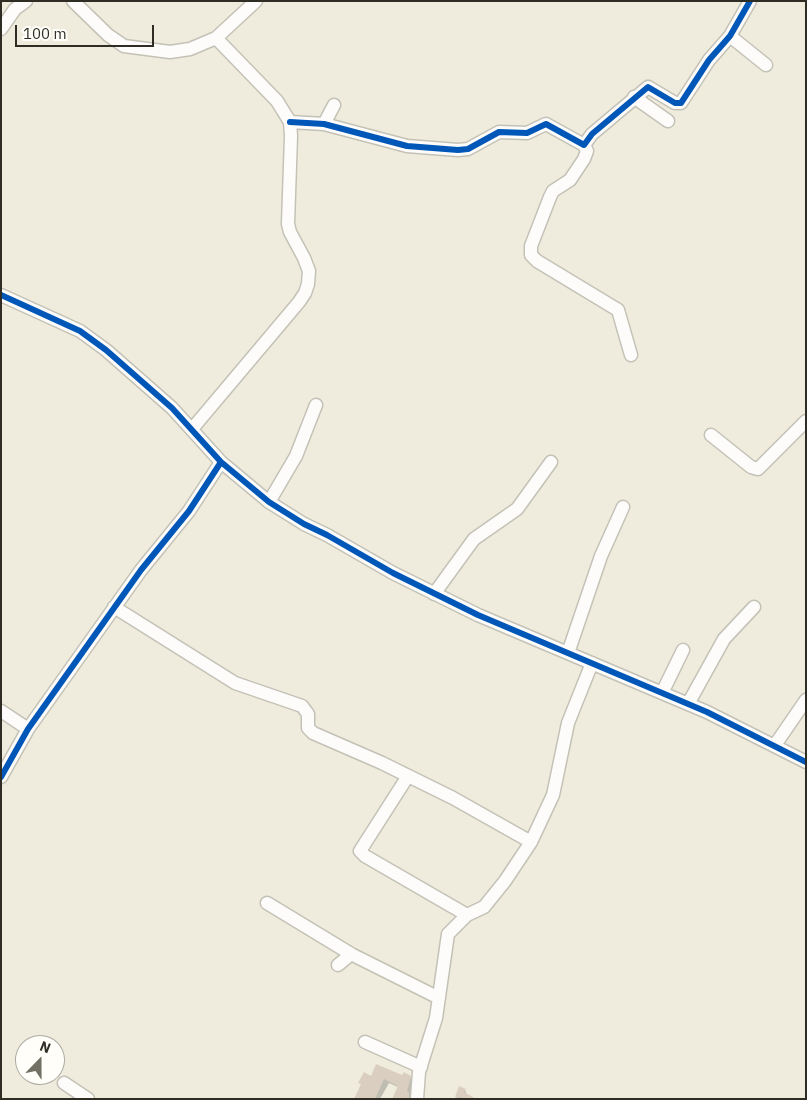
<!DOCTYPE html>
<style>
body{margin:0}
#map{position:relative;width:807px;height:1100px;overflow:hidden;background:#efecde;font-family:"IBM Plex Sans",sans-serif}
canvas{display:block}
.frame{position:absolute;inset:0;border:2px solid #2f2d23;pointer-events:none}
.north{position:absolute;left:15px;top:1035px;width:50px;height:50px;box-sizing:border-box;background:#fffef9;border:1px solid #acaaa3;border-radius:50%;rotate:22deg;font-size:14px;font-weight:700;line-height:20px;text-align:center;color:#2f2d23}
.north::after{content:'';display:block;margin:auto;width:18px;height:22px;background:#727064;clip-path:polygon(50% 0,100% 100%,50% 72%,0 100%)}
.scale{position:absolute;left:15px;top:25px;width:139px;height:22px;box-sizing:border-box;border:2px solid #2f2d23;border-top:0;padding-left:6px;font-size:15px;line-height:18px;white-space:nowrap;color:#2f2d23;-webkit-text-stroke:4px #fffef9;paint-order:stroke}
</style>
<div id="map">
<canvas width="807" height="1100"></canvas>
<div class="frame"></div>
<div class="north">N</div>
<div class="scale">100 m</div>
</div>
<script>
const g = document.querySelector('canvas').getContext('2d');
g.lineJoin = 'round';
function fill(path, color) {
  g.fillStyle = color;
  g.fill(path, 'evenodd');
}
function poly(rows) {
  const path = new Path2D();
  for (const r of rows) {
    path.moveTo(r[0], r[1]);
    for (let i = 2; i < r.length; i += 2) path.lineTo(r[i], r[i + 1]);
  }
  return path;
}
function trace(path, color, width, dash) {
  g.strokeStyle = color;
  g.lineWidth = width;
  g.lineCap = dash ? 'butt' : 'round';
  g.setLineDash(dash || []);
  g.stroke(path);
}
const shadow = poly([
 [403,1076,410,1077,414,1081,411,1096,413,1099,393,1099,398,1087,389,1083,380,1099,355,1099,372,1077],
 [465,1090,467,1095,473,1099,459,1099,456,1097]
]);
const building = poly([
 [376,1064,402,1075,404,1072,411,1076,407,1091,409,1092,409,1099,392,1099,398,1086,384,1079,375,1099,354,1099,361,1084,358,1083,364,1072,371,1076],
 [459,1086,466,1089,464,1092,476,1099,455,1097]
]);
const minor = poly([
 [73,1,108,35,124,46,170,52,190,49,216,38,256,1],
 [1,29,15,9,26,1],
 [730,36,766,65],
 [634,97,668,121],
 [290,122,324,124,407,146,458,150,468,149,499,132,527,133,546,124,584,145,592,134,648,87,675,103,681,103,709,60,730,36,750,1],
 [324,124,334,105],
 [584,145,587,151,584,159,570,180,553,191,550,197,531,246,531,255,537,261,618,310,631,355],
 [1,295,80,331,106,350,172,408,221,462,189,511,141,570,28,729,1,777],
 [192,429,299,302,305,293,308,284,309,271,304,258,290,232,288,224,291,136,290,122,277,101,216,38],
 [711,435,751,467,758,469,806,421],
 [221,462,269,502,304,524,327,535,393,573,478,615,707,712,806,762],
 [269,502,296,456,316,405],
 [434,594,474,539,517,509,551,462],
 [114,607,235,683,302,706,308,714,308,728,313,733,382,763,453,798,531,842],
 [568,653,601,556,623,507],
 [662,693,683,650],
 [688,704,724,639,754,607],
 [1,711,28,729],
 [775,745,806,700],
 [408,776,360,851,365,856,467,915],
 [267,903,351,954],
 [338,965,351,954,439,998],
 [365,1042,421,1067],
 [64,1083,88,1099],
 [417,1099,419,1072,436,1018,448,934,467,915,484,907,505,881,531,842,553,795,568,723,592,663]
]);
const cycleway = poly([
 [290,122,324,124,407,146,458,150,468,149,499,132,527,133,546,124,584,145,592,134,648,87,675,103,681,103,709,60,730,36,750,1],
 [1,295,80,331,106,350,172,408,221,462,189,511,141,570,28,729,1,777],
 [221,462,269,502,304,524,327,535,393,573,478,615,707,712,806,762]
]);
fill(shadow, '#0003');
fill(building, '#dacec0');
trace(minor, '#c4c2b6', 15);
trace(minor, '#fdfcfa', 12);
trace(cycleway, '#0057b8', 6);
</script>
